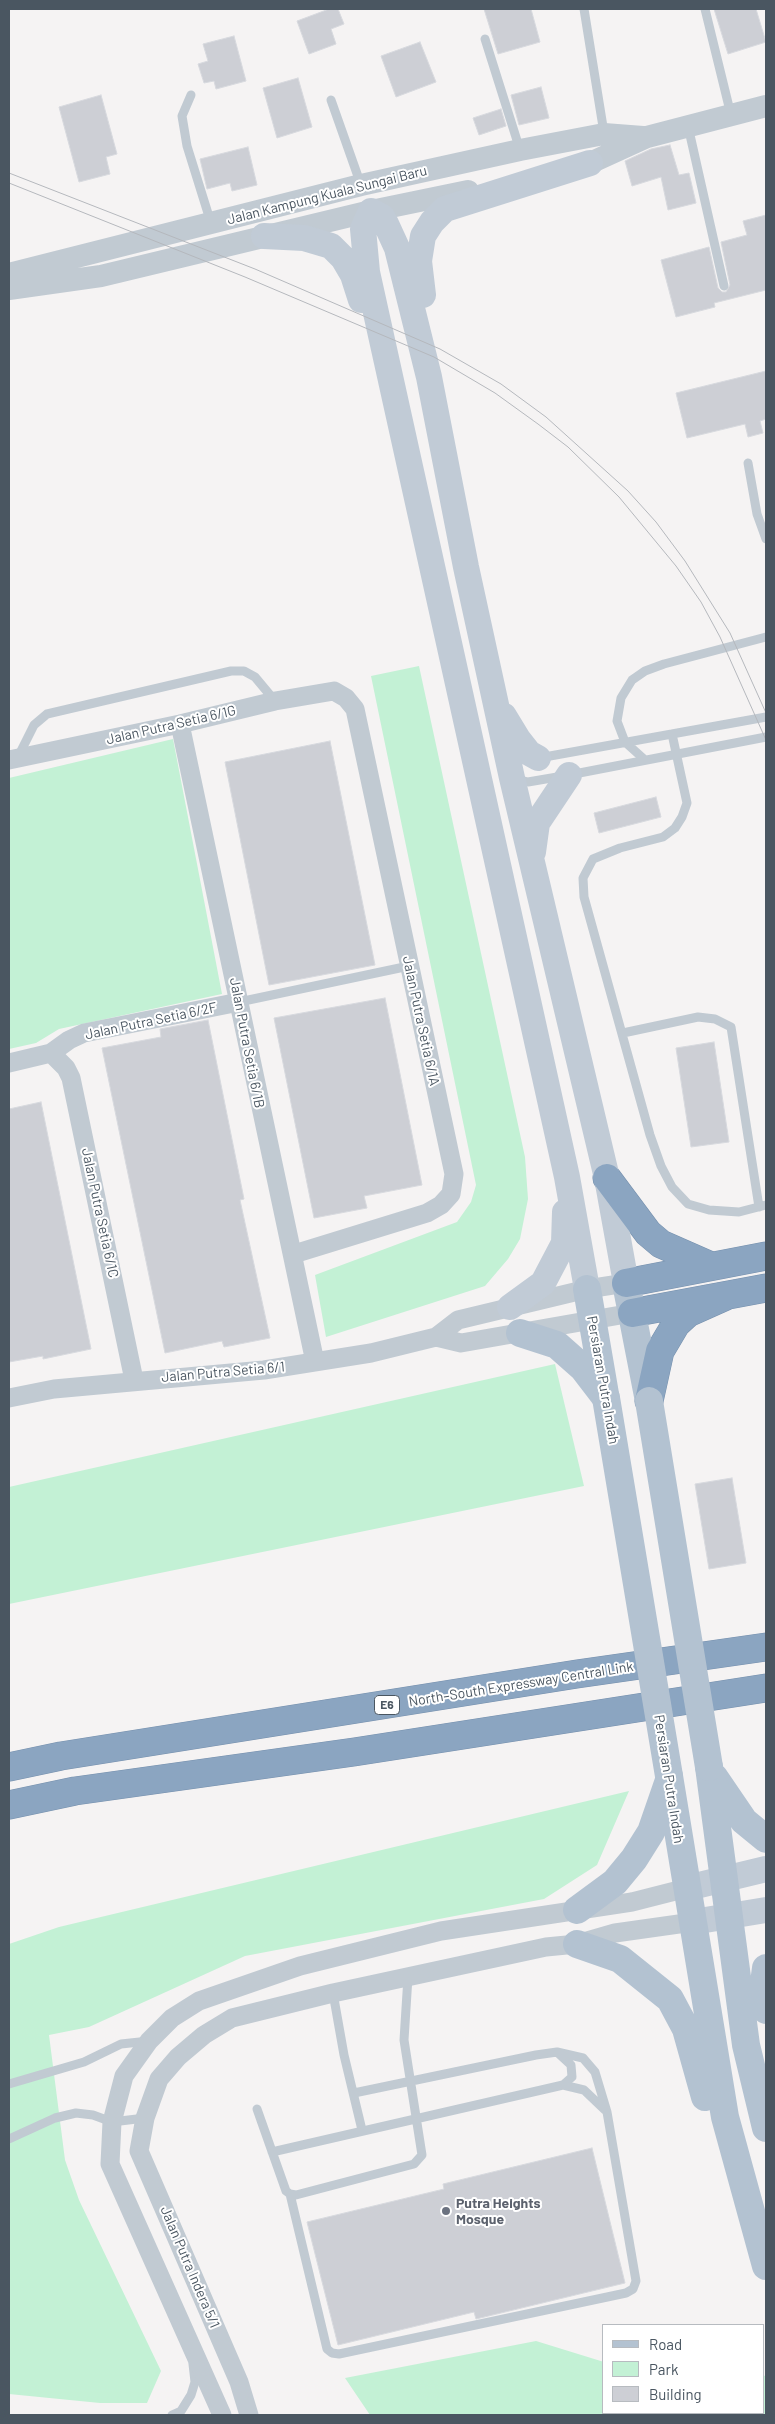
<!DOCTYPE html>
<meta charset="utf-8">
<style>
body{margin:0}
#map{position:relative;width:775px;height:2424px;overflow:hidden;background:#f5f3f3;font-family:Barlow,sans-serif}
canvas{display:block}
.frame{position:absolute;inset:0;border:10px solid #4a5661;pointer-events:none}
.legend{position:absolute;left:602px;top:2324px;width:162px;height:90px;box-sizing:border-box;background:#fff;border:1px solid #b7bbc0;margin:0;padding:6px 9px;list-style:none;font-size:15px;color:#4a5661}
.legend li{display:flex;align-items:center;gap:10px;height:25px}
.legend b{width:25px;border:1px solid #b7bbc0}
</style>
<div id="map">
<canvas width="775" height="2424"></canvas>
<div class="frame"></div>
<ul class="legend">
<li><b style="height:6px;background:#b3c2d1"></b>Road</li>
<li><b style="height:14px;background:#c3f1d5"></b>Park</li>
<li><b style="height:14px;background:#cdcfd5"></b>Building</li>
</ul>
</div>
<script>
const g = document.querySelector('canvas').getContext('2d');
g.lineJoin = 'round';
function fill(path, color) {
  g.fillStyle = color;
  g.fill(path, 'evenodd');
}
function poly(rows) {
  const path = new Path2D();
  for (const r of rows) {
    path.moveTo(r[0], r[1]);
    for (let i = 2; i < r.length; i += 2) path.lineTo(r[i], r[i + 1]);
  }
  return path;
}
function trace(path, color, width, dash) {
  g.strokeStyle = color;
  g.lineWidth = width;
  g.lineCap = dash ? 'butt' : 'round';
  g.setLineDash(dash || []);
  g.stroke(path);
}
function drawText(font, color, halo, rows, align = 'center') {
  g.font = font + ' Barlow,sans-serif';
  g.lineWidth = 4;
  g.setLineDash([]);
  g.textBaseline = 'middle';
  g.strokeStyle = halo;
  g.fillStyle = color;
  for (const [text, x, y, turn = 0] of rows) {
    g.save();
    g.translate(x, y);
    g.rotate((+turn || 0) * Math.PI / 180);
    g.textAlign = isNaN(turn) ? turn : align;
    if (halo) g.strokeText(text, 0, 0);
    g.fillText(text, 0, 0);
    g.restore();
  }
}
const green = poly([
 [419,666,525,1157,528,1199,520,1239,508,1259,485,1286,326,1337,315,1275,457,1222,471,1202,476,1185,371,676],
 [173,739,222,994,59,1029,36,1043,9,1049,9,778],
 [555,1364,584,1486,9,1604,9,1487],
 [629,1791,597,1865,544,1899,245,1956,89,2027,49,2035,65,2160,79,2200,161,2371,147,2403,100,2403,9,2394,9,1944,59,1927],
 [536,2341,604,2362,604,2413,764,2413,764,2376,766,2375,766,2415,370,2415,345,2378]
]);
const building = poly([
 [329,9,338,9,344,24,331,29,336,44,309,54,297,21,329,9],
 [484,9,531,9,540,42,498,54,484,9],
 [714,9,756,9,766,42,728,54,714,9],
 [234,36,246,81,216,89,214,81,204,83,198,64,208,61,203,44,234,36],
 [420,42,436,82,396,97,381,56,420,42],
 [298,78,312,127,277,138,263,88,298,78],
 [541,87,549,118,519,125,511,95,541,87],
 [101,95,117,154,106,157,110,174,79,182,59,107,101,95],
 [501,109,506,126,479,135,473,118,501,109],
 [670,145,679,175,689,173,696,203,668,210,661,177,632,186,625,161,651,149,670,145],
 [248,147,257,185,232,191,230,183,207,189,200,159,248,147],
 [766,215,766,290,714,303,715,307,676,317,661,260,709,247,718,288,722,292,726,292,730,285,721,242,747,235,743,221,766,215],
 [766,371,766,419,760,421,763,433,748,437,745,424,687,438,676,393,766,371],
 [330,741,375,965,269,985,225,762,330,741],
 [656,797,661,817,599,833,594,813,656,797],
 [385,998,422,1185,364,1196,367,1208,314,1218,274,1018,385,998],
 [208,1020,244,1199,240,1200,270,1338,224,1347,222,1341,165,1353,102,1048,161,1037,160,1029,208,1020],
 [714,1042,729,1142,691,1147,676,1048,714,1042],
 [41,1102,91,1349,43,1359,43,1356,9,1362,9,1109,41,1102],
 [732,1478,746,1563,709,1569,695,1484,732,1478],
 [592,2148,625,2283,476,2319,474,2312,338,2345,307,2222,444,2189,443,2184,592,2148]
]);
const service = poly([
 [584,9,604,133],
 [705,9,731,115],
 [485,39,520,150],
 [191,95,182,116,187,146,211,223],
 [331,100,361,185],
 [688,126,724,286],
 [748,463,757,514,766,539],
 [672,734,687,803,682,817,675,828,663,837,620,848,593,859,583,878,584,897,650,1135,661,1166,672,1187,688,1204,709,1210,739,1212,766,1205],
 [539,758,766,717],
 [17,759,34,725,47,714,231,671,244,671,255,677,275,701],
 [645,760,625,742,617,721,621,698,632,680,645,671,664,664,766,637],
 [516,779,528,782,569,775,766,737],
 [239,1002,409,966],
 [623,1033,698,1017,715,1019,731,1027,759,1207],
 [333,1993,344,2055,362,2130],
 [9,2084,84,2062,121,2044,149,2041],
 [563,2085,584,2090,605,2110],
 [257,2109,286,2191,290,2194,296,2195,414,2164,422,2155,404,2040,408,1977],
 [9,2139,55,2118,76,2113,93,2115,112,2122,145,2118],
 [272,2152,563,2085,572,2077,571,2065,558,2053],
 [290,2194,327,2349,332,2353,339,2354,626,2293,633,2289,636,2281,607,2112,595,2072,583,2058,557,2052,536,2055,354,2093],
 [172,2415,181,2411,191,2395,195,2382,193,2364]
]);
const minor = poly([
 [180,724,315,1362],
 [9,760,180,724,275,701,334,691,346,698,355,709,454,1174,451,1194,441,1205,427,1213,294,1254],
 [51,1053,66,1068,71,1078,134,1380],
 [9,1063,51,1053,69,1040,84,1033,239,1002],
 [436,1337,461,1343,632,1313],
 [9,1398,54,1389,264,1370,371,1353,436,1337,458,1320,587,1289,626,1283],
 [222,2415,110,2164,112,2122,124,2076,149,2041,172,2018,199,2001,300,1966,441,1931,632,1902,687,1888],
 [249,2415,239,2382,139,2151,145,2118,159,2079,178,2057,204,2035,232,2018,333,1993,546,1947,577,1944,615,1933,693,1922]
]);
const tertiary = poly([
 [572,167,590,163,647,137,766,106],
 [9,274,361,185,520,150,604,134,643,137],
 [9,289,101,276,371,211,468,191]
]);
const secondary = poly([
 [264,236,304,238,331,246,343,258,353,275,361,300],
 [423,295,419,261,423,236,432,222,445,209,590,163],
 [504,716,518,739,529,753,538,758],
 [533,852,537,823,569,775],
 [587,1289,567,1177,367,272,363,229,371,211,382,217,386,224,397,248,429,377,466,567,512,778,607,1178,626,1283],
 [510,1307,543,1283,564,1243,565,1212],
 [687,1888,766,1869],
 [693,1922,766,1910]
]);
const primary = poly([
 [626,1283,649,1401],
 [587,1289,605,1394],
 [520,1333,557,1345,583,1368,606,1398],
 [709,1767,746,2045,766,2128],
 [669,1776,725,2117,766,2266],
 [714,1777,744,1821,766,1839],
 [577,1910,615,1882,634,1859,651,1832,668,1783],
 [577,1944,620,1959,670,1999,686,2029,705,2097],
 [766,1968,764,1983,766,2010]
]);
const motorway = poly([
 [607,1178,648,1233,661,1244,711,1266],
 [626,1283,766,1256],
 [632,1313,766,1288],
 [649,1401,660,1351,676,1324,688,1313,726,1296],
 [9,1767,61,1756,577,1674,766,1647],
 [9,1805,75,1791,354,1752,766,1688]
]);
const tram = poly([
 [9,173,255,269,440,349,501,384,546,417,628,491,656,522,685,561,730,633,766,713],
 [9,183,245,277,434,357,495,393,538,424,568,447,619,497,676,566,701,602,720,637,766,740]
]);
const primaryBridge = poly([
 [606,1398,669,1776],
 [649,1401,709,1767]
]);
const markers = [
 [446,2211,5,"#6b7280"]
];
const shields = [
 [387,1705,25]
];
const shieldNames = [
 ["E6",387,1705]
];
const streetNames = [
 ["Jalan Kampung Kuala Sungai Baru",327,195,-14],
 ["Jalan Putra Setia 6/1G",171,725,-13],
 ["Jalan Putra Setia 6/2F",151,1021,-12],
 ["Jalan Putra Setia 6/1A",421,1021,78],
 ["Jalan Putra Setia 6/1B",247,1043,79],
 ["Jalan Putra Setia 6/1C",100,1213,78],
 ["Jalan Putra Setia 6/1",223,1372,-5],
 ["Persiaran Putra Indah",603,1380,80],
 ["North–South Expressway Central Link",521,1684,-9],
 ["Persiaran Putra Indah",669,1779,81],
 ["Jalan Putra Indera 5/1",190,2267,67]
];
const worshipNames = [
 ["Putra Heights",456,2203],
 ["Mosque",456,2219]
];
fill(green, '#c3f1d5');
fill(building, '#cdcfd5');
trace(building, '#d7d9de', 1);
trace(motorway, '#7690ad', 29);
trace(service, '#c1cad2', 9);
trace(minor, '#c1cad2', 19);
trace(tertiary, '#c1cad2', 22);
trace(secondary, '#c1cbd6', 26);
trace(primary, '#b3c2d1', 28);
trace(motorway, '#8ba5c1', 28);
trace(tram, '#b5b8bd', 1);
trace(primaryBridge, '#b3c2d1', 28);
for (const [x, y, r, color] of markers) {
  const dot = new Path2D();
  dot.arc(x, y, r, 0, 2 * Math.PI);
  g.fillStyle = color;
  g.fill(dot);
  trace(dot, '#fff', 2);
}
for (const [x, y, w] of shields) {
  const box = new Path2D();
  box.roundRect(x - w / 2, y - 9.5, w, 19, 4);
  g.fillStyle = '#fff';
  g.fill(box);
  trace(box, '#4a5661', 1);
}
drawText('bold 12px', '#4a5661', null, shieldNames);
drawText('14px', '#4a5661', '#fff', streetNames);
drawText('bold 14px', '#5b616d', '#fff', worshipNames, 'left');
</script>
